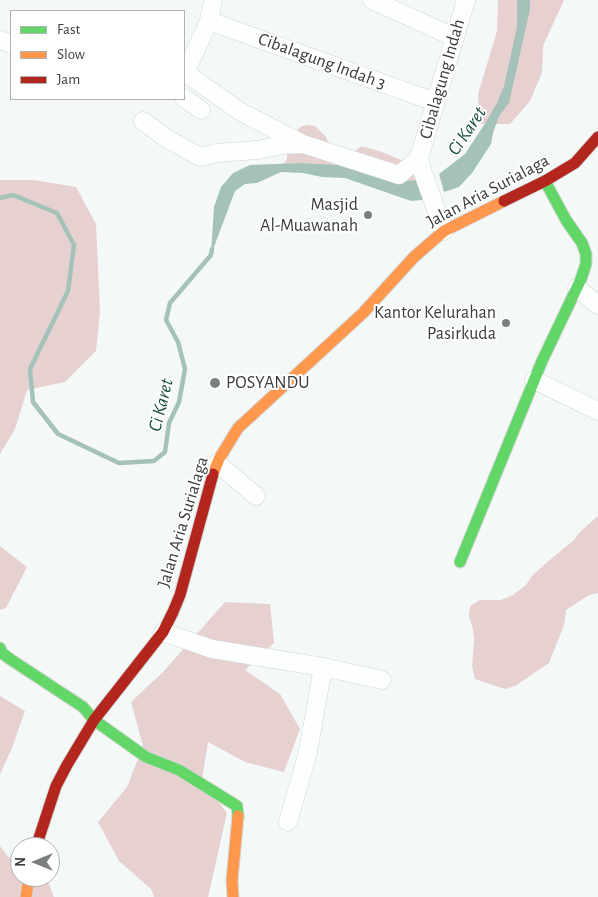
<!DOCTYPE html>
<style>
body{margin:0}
#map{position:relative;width:598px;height:897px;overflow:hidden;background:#f4f9f7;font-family:"Alegreya Sans",sans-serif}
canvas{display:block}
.legend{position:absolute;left:10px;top:10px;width:175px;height:90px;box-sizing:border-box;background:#fff;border:1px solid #b0b1b1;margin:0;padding:6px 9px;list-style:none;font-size:15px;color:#3a3d3c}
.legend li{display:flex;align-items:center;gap:10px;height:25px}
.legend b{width:25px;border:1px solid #b0b1b1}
.north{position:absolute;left:10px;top:837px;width:50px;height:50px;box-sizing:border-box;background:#fff;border:1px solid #b0b1b1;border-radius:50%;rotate:270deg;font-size:14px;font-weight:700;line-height:20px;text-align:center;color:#3a3d3c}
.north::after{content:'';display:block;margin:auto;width:18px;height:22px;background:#7b7f7d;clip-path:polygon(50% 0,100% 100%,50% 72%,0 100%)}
</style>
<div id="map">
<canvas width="598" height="897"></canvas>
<ul class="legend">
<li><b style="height:6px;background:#63d668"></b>Fast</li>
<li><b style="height:6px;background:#ff974d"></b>Slow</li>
<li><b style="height:6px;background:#b3261e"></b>Jam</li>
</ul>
<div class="north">N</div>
</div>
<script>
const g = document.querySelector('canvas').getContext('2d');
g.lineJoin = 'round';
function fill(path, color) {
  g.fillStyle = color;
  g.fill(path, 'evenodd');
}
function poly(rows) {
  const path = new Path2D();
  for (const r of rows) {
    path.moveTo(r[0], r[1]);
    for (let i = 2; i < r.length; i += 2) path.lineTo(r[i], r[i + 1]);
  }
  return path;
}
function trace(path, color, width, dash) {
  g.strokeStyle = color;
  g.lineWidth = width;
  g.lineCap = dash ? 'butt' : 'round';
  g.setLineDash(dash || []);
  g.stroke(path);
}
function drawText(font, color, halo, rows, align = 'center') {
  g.font = font + ' "Alegreya Sans",sans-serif';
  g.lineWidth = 4;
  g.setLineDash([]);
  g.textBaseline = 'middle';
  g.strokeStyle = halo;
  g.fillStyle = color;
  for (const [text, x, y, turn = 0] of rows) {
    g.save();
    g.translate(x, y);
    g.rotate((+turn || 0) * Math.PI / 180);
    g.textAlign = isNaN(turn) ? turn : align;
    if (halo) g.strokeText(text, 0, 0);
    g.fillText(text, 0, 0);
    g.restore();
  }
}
const forest = poly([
 [498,0,564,0,543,46,542,73,530,101,510,124,480,124,478,94,497,31],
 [308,125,315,126,326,137,329,144,350,155,360,147,365,147,382,152,411,164,416,180,394,181,341,165,300,163,283,164,287,159,287,146,290,140,297,130,302,126],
 [0,180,33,180,76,187,96,224,100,312,96,351,65,382,27,390,15,429,0,454],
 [598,516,598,593,589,595,566,610,564,625,549,663,515,686,505,689,475,679,472,666,474,640,473,630,469,616,470,606,480,600,501,600,513,595,526,585,532,576,545,564,574,540,580,532],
 [0,546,27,567,6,608,0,610],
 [225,602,270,604,274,643,245,670,280,694,300,729,284,772,245,762,208,742,202,780,227,813,208,897,154,897,151,889,119,861,98,822,127,787,143,746,131,702,163,672],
 [0,696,25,711,12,748,0,774],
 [0,846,10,859,20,864,20,877,43,877,47,879,54,897,0,897]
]);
const water = poly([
 [517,0,530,0,530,9,509,103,499,116,493,133,491,144,472,173,459,187,444,192,439,174,465,154,486,122,497,103,504,86,517,27],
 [300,163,341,165,394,181,422,180,427,195,422,200,411,201,345,178,322,177,303,173,281,172,257,183,245,184,235,191,211,255,214,207,221,187,233,173,250,165]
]);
const stream = poly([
 [0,198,13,195,57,213,74,245,68,291,30,369,33,402,58,434,119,463,154,461,165,452,169,423,179,402,185,369,178,342,166,320,170,303,211,255,212,249]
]);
const street = poly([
 [372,0,454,37],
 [209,21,435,102],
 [0,40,11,44],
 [184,72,241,112,303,144,399,175,419,158,423,173,444,231],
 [185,73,209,21,213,0],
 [184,98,201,110],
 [143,121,166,138,200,157,217,153,257,150,282,145,303,144],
 [419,158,466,0],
 [577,288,598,305],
 [534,380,598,411],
 [217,463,256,496],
 [163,632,212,649,323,667,382,680],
 [288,822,308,752,323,667]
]);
const fast = poly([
 [460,562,542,361,581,279,586,264,586,254,582,243,566,220,545,181],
 [0,648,2,653,10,659,83,707,94,720,146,757,179,770,237,806,238,816]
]);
const slow = poly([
 [213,474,219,459,238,428,363,313,414,257,444,231,504,201],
 [26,897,29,877],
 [233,897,232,880,238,816]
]);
const jam = poly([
 [504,201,545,181,575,163,598,137],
 [36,847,56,786,67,765,94,720,163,632,173,612,180,595,213,474]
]);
const markers = [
 [368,215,5,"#7b7f7d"],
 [506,323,5,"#7b7f7d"],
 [215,383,6,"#7b7f7d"]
];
const streetNames = [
 ["Cibalagung Indah 3",322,61,20],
 ["Cibalagung Indah",442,79,-74],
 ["Jalan Aria Surialaga",488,191,-28],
 ["Jalan Aria Surialaga",183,522,-73]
];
const poiNames = [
 ["Masjid",358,205],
 ["Al-Muawanah",358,226],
 ["Kantor Kelurahan",496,313],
 ["Pasirkuda",496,334],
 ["POSYANDU",226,383,"left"]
];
const waterNames = [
 ["Ci Karet",467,131,-56],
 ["Ci Karet",161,405,-76]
];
fill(forest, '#e6d0d0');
fill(water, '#a4c2b7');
trace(stream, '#a4c2b7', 4.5);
trace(street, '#d2d6d4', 19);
trace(fast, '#d2d6d4', 13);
trace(slow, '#d2d6d4', 13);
trace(jam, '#d2d6d4', 13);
trace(street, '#fdfefe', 18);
trace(fast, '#63d668', 11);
trace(slow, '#ff974d', 11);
trace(jam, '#b3261e', 11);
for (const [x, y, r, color] of markers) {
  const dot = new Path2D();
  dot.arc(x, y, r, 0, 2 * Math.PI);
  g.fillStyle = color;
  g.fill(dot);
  trace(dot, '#fff', 2);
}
drawText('18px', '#3a3d3c', '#fff', streetNames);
drawText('18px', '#3a3d3c', '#fff', poiNames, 'right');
drawText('italic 19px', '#124b3a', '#fff', waterNames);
</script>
